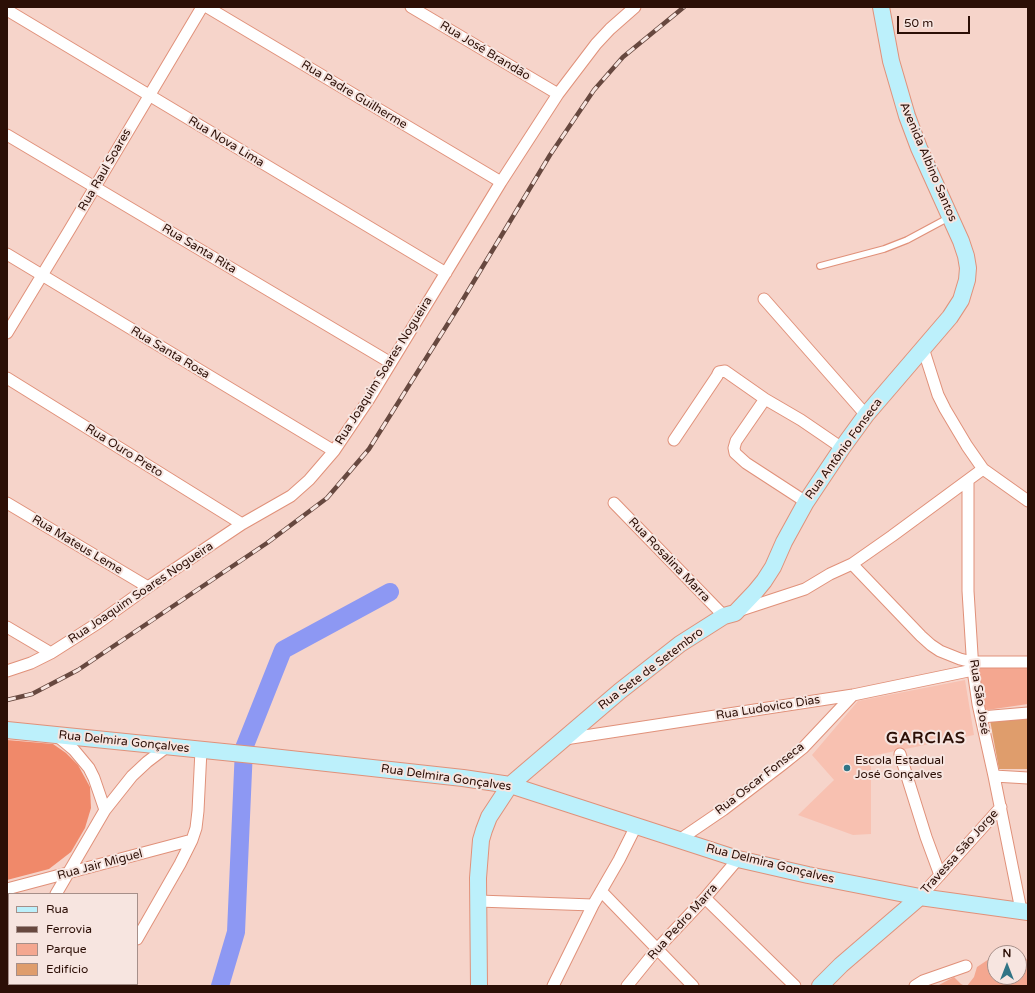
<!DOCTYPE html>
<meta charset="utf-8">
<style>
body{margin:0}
#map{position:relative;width:1035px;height:993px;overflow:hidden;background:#f6d4ca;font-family:"Varela Round",sans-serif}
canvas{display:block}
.frame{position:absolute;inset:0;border:8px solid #2c0f06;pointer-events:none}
.legend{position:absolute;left:8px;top:893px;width:130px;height:92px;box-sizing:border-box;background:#f7e5e0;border:1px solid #a68f89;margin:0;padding:5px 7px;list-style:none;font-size:12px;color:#2c0f06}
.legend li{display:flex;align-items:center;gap:8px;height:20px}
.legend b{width:20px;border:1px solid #a68f89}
.north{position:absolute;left:987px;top:945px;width:40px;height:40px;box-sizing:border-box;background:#f7e5e0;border:1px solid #a68f89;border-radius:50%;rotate:0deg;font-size:11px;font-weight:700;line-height:16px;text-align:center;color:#2c0f06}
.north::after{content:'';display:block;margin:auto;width:14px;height:18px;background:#317485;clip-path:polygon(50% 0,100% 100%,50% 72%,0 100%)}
.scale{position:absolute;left:897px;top:16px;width:73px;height:18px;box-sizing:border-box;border:2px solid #2c0f06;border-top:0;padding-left:5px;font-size:12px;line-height:14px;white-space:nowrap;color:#2c0f06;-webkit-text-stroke:3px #f7e5e0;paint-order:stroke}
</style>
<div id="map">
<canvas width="1035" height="993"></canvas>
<div class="frame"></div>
<ul class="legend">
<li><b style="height:5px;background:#bcf0fb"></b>Rua</li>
<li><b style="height:5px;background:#67483f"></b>Ferrovia</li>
<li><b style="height:11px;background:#f4a790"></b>Parque</li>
<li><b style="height:11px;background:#df9d6c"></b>Edifício</li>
</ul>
<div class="north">N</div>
<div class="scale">50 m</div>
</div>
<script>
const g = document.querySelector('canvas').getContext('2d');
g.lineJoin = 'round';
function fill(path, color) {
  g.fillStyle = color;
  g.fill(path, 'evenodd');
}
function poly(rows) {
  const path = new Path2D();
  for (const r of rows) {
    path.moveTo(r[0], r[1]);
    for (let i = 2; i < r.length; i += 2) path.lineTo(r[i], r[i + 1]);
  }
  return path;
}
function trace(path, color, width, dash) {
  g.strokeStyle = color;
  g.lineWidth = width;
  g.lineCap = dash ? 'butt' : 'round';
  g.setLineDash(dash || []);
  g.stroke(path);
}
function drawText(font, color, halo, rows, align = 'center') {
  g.font = font + ' "Varela Round",sans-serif';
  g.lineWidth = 4;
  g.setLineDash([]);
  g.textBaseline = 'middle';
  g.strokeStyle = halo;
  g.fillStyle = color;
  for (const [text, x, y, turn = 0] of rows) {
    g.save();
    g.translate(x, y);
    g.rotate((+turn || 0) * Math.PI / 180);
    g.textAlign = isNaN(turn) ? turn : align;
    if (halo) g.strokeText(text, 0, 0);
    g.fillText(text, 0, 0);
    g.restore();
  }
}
const built = poly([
 [965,680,974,735,871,756,871,834,853,835,798,815,834,780,812,755,858,701]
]);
const green = poly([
 [1028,657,1028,704,980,711,973,660],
 [1000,951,1021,952,1028,961,1028,986,967,986,974,977,977,967,995,955,995,977,1019,977,1019,953,997,953],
 [954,977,961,984,965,986,937,986]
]);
const forest = poly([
 [7,740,53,744,66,753,78,765,90,787,91,808,85,828,71,852,49,869,7,880]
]);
const river = poly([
 [220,986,236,932,244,748,283,650,390,592]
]);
const building = poly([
 [1028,715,1028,769,999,769,990,720]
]);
const lane = poly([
 [820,266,884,249,907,240,948,218]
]);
const street = poly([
 [207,7,501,182],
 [411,7,558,94],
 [7,10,446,273],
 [7,135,391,363],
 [7,254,334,451],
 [764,299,866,415],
 [7,333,70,229,202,7],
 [923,348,938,395,945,409,967,446,983,469,1028,501],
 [7,378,242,524],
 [765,399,736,441,734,448,735,453,746,463,806,502],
 [674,440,717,376,719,372,725,371,765,399,801,420,842,448],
 [968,481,968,591,973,670,978,704,994,776,1021,910],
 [7,503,148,587],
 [614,503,724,616],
 [852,564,921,636,931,645,940,651,960,659,972,662,1028,662],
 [738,611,805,589,830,574,852,564,892,536,983,469],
 [7,627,51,653],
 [7,671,31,663,51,653,98,623,148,587,242,524,291,496,309,480,334,451,369,399,501,182,558,94,596,44,610,29,635,7],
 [981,717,1028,713],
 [56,735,74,750,89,768,94,778,105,810],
 [565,739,853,695,973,670],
 [900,754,926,837,940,875],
 [994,776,1028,778],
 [679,840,723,810,783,764,803,748,853,695],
 [7,889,192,840],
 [601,891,693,986],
 [56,894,105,810,132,776,147,762,168,746],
 [920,897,1001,807],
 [705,898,795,986],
 [478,901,593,905],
 [137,939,180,864,192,840,196,828,198,811,201,750],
 [7,978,9,975],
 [109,986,110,984],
 [553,986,593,905,619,860,636,826],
 [627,986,657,949,705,898,738,859],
 [915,986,923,981,966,966]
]);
const secondary = poly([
 [7,730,263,756,463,778,510,785,738,859,808,875,920,897,1028,912],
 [479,986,478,878,481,840,484,830,489,817,510,785,620,691,680,644,724,616,735,613,755,592,764,581,773,567,784,542,806,502,842,448,866,415,950,317,961,300,967,280,968,268,966,256,961,241,919,148,907,116,891,61,881,7],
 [820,986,841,965,920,897]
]);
const rail = poly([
 [7,700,32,694,78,670,267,543,327,498,369,449,459,306,550,155,594,90,623,57,684,7]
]);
const markers = [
 [847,768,4,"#317485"]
];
const streetNames = [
 ["Rua José Brandão",485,51,31],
 ["Rua Padre Guilherme",354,95,31],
 ["Rua Nova Lima",226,142,31],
 ["Avenida Albino Santos",928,162,67],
 ["Rua Raul Soares",105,170,-60],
 ["Rua Santa Rita",199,249,31],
 ["Rua Santa Rosa",170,353,31],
 ["Rua Joaquim Soares Nogueira",384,371,-58],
 ["Rua Antônio Fonseca",844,449,-54],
 ["Rua Ouro Preto",124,451,32],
 ["Rua Mateus Leme",77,545,31],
 ["Rua Rosalina Marra",669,560,46],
 ["Rua Joaquim Soares Nogueira",141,593,-34],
 ["Rua Sete de Setembro",651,669,-37],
 ["Rua São José",979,697,81],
 ["Rua Ludovico Dias",768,708,-9],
 ["Rua Delmira Gonçalves",124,742,6],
 ["Rua Delmira Gonçalves",446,778,8],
 ["Rua Oscar Fonseca",760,779,-38],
 ["Travessa São Jorge",960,852,-48],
 ["Rua Delmira Gonçalves",770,864,14],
 ["Rua Jair Miguel",100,865,-15],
 ["Rua Pedro Marra",683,922,-48]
];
const poiNames = [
 ["Escola Estadual",855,761],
 ["José Gonçalves",855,775]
];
const districtNames = [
 ["GARCIAS",926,739]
];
fill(built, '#f8c1b1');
fill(green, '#f4a790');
fill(forest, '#f0896a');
trace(river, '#8d98f3', 18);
fill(building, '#df9d6c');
trace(lane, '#e0917a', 8);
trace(street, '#e0917a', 13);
trace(secondary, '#e0917a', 18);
trace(lane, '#fff', 5.5);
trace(street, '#fff', 11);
trace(secondary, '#bcf0fb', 16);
trace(rail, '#67483f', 4.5);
trace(rail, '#f7e5e0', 3, [9]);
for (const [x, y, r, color] of markers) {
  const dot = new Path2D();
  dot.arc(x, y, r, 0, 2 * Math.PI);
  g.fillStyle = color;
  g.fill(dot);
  trace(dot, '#f7e5e0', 1.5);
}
drawText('12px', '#2c0f06', '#f7e5e0', streetNames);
drawText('12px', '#2c0f06', '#f7e5e0', poiNames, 'left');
g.letterSpacing = '1px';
drawText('bold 16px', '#2c0f06', '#f7e5e0', districtNames);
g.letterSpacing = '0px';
</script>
